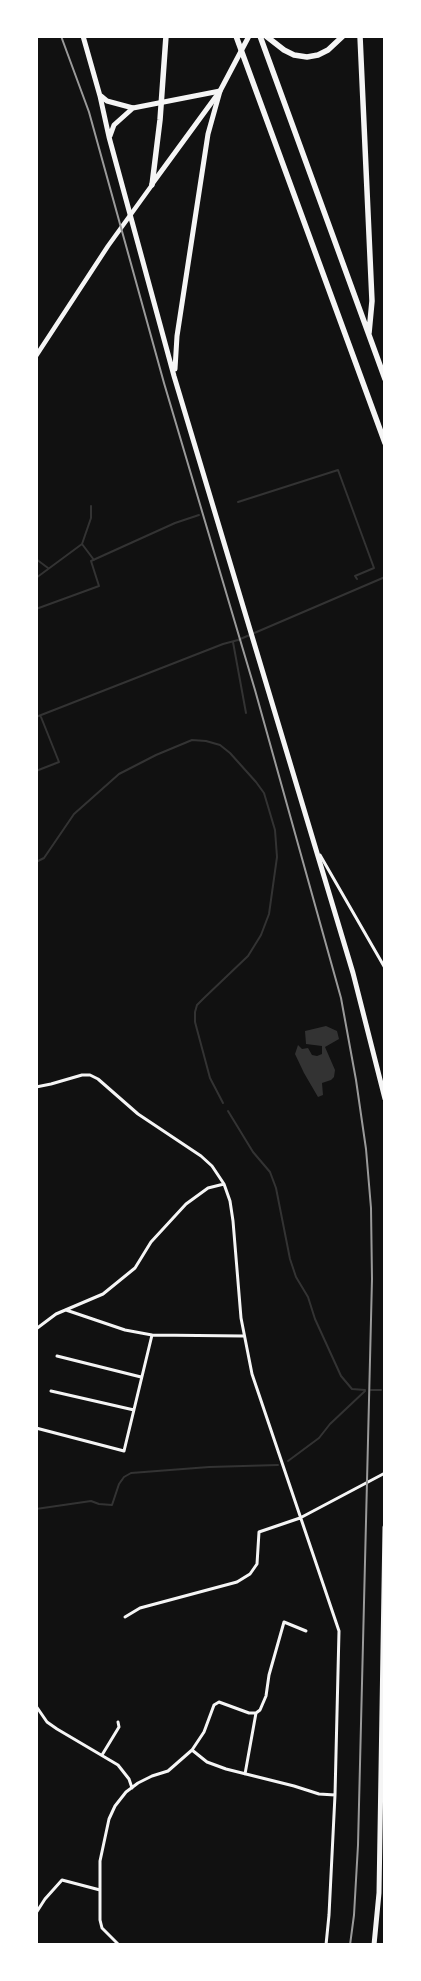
<!DOCTYPE html>
<style>
body{margin:0}
#map{position:relative;width:421px;height:1981px;overflow:hidden;background:#111;font-family:"Space Grotesk",sans-serif}
canvas{display:block}
.frame{position:absolute;inset:0;border:38px solid #fff;pointer-events:none}
</style>
<div id="map">
<canvas width="421" height="1981"></canvas>
<div class="frame"></div>
</div>
<script>
const g = document.querySelector('canvas').getContext('2d');
g.lineJoin = 'round';
function fill(path, color) {
  g.fillStyle = color;
  g.fill(path, 'evenodd');
}
function poly(rows) {
  const path = new Path2D();
  for (const r of rows) {
    path.moveTo(r[0], r[1]);
    for (let i = 2; i < r.length; i += 2) path.lineTo(r[i], r[i + 1]);
  }
  return path;
}
function trace(path, color, width, dash) {
  g.strokeStyle = color;
  g.lineWidth = width;
  g.lineCap = dash ? 'butt' : 'round';
  g.setLineDash(dash || []);
  g.stroke(path);
}
const water = poly([
 [326,1026,337,1031,339,1039,325,1047,335,1070,334,1077,331,1080,322,1083,323,1095,318,1097,304,1073,295,1054,298,1045,302,1049,308,1048,312,1055,317,1056,322,1054,322,1046,306,1044,305,1031]
]);
const stream = poly([
 [238,502,338,470,374,568,355,576,357,579],
 [82,544,91,518,91,506],
 [36,559,48,568],
 [36,578,82,544,94,560],
 [36,609,99,586,91,561,175,523,199,515],
 [233,642,246,713],
 [36,717,223,644,238,640,385,577],
 [36,771,59,762,41,717],
 [36,862,44,858,74,814,119,774,156,755,192,740,206,741,220,745,230,753,256,782,264,793,275,830,277,857,269,914,261,935,248,956,204,998,197,1005,195,1012,195,1022,210,1078,223,1103],
 [228,1111,253,1152,270,1172,276,1188,290,1259,296,1277,308,1297,315,1319,341,1376,352,1389,365,1390],
 [371,1390,381,1390],
 [288,1461,319,1438,330,1424,365,1391],
 [36,1509,91,1501,99,1504,112,1505,119,1484,124,1477,131,1473,209,1467,278,1465]
]);
const minor = poly([
 [320,855,385,968],
 [36,1087,51,1084,82,1075,90,1075,98,1079,138,1114,201,1156,212,1166,224,1184,230,1201,233,1221,241,1318,252,1374,339,1631,335,1795,329,1915,326,1945],
 [66,1310,125,1330,152,1335,243,1336],
 [36,1329,56,1314,103,1294,135,1268,151,1242,186,1204,208,1188,224,1184],
 [57,1356,141,1377],
 [51,1391,134,1410],
 [36,1428,124,1451,152,1335],
 [125,1617,140,1608,237,1582,250,1574,257,1564,259,1532,300,1518,385,1473],
 [36,1706,47,1722,57,1729,118,1765,129,1779,132,1788],
 [192,1750,207,1762,226,1769,294,1786,319,1794,335,1795],
 [102,1755,119,1727,118,1722],
 [245,1774,256,1713],
 [36,1913,45,1899,62,1880,100,1890],
 [119,1945,102,1928,100,1920,100,1861,109,1819,115,1806,126,1792,138,1783,152,1776,168,1771,192,1750,204,1732,214,1705,219,1702,249,1713,256,1713,260,1710,266,1696,269,1675,284,1622,306,1631]
]);
const secondary = poly([
 [36,356,108,246,152,185]
]);
const primary = poly([
 [83,36,100,96,109,137,174,376,353,973,385,1099],
 [101,96,107,101,133,108,220,91,208,134,177,336,175,369],
 [110,136,114,125,133,108],
 [374,1945,379,1893,385,1527]
]);
const trunk = poly([
 [152,184,220,91,249,36]
]);
const motorway = poly([
 [236,36,385,443],
 [260,36,385,379],
 [266,36,284,50,294,55,307,57,318,55,328,50,343,36],
 [360,36,372,301,369,333],
 [152,185,160,120,166,36]
]);
const rail = poly([
 [61,36,89,112,164,383,255,690,341,998,356,1080,366,1149,371,1208,372,1279,358,1845,354,1915,350,1945]
]);
fill(water, '#333');
trace(stream, '#333', 2);
trace(minor, '#f5f5f5', 3);
trace(secondary, '#f5f5f5', 4.5);
trace(primary, '#f5f5f5', 5);
trace(trunk, '#f5f5f5', 5);
trace(motorway, '#f5f5f5', 5.5);
trace(rail, '#9a9a9a', 2);
</script>
